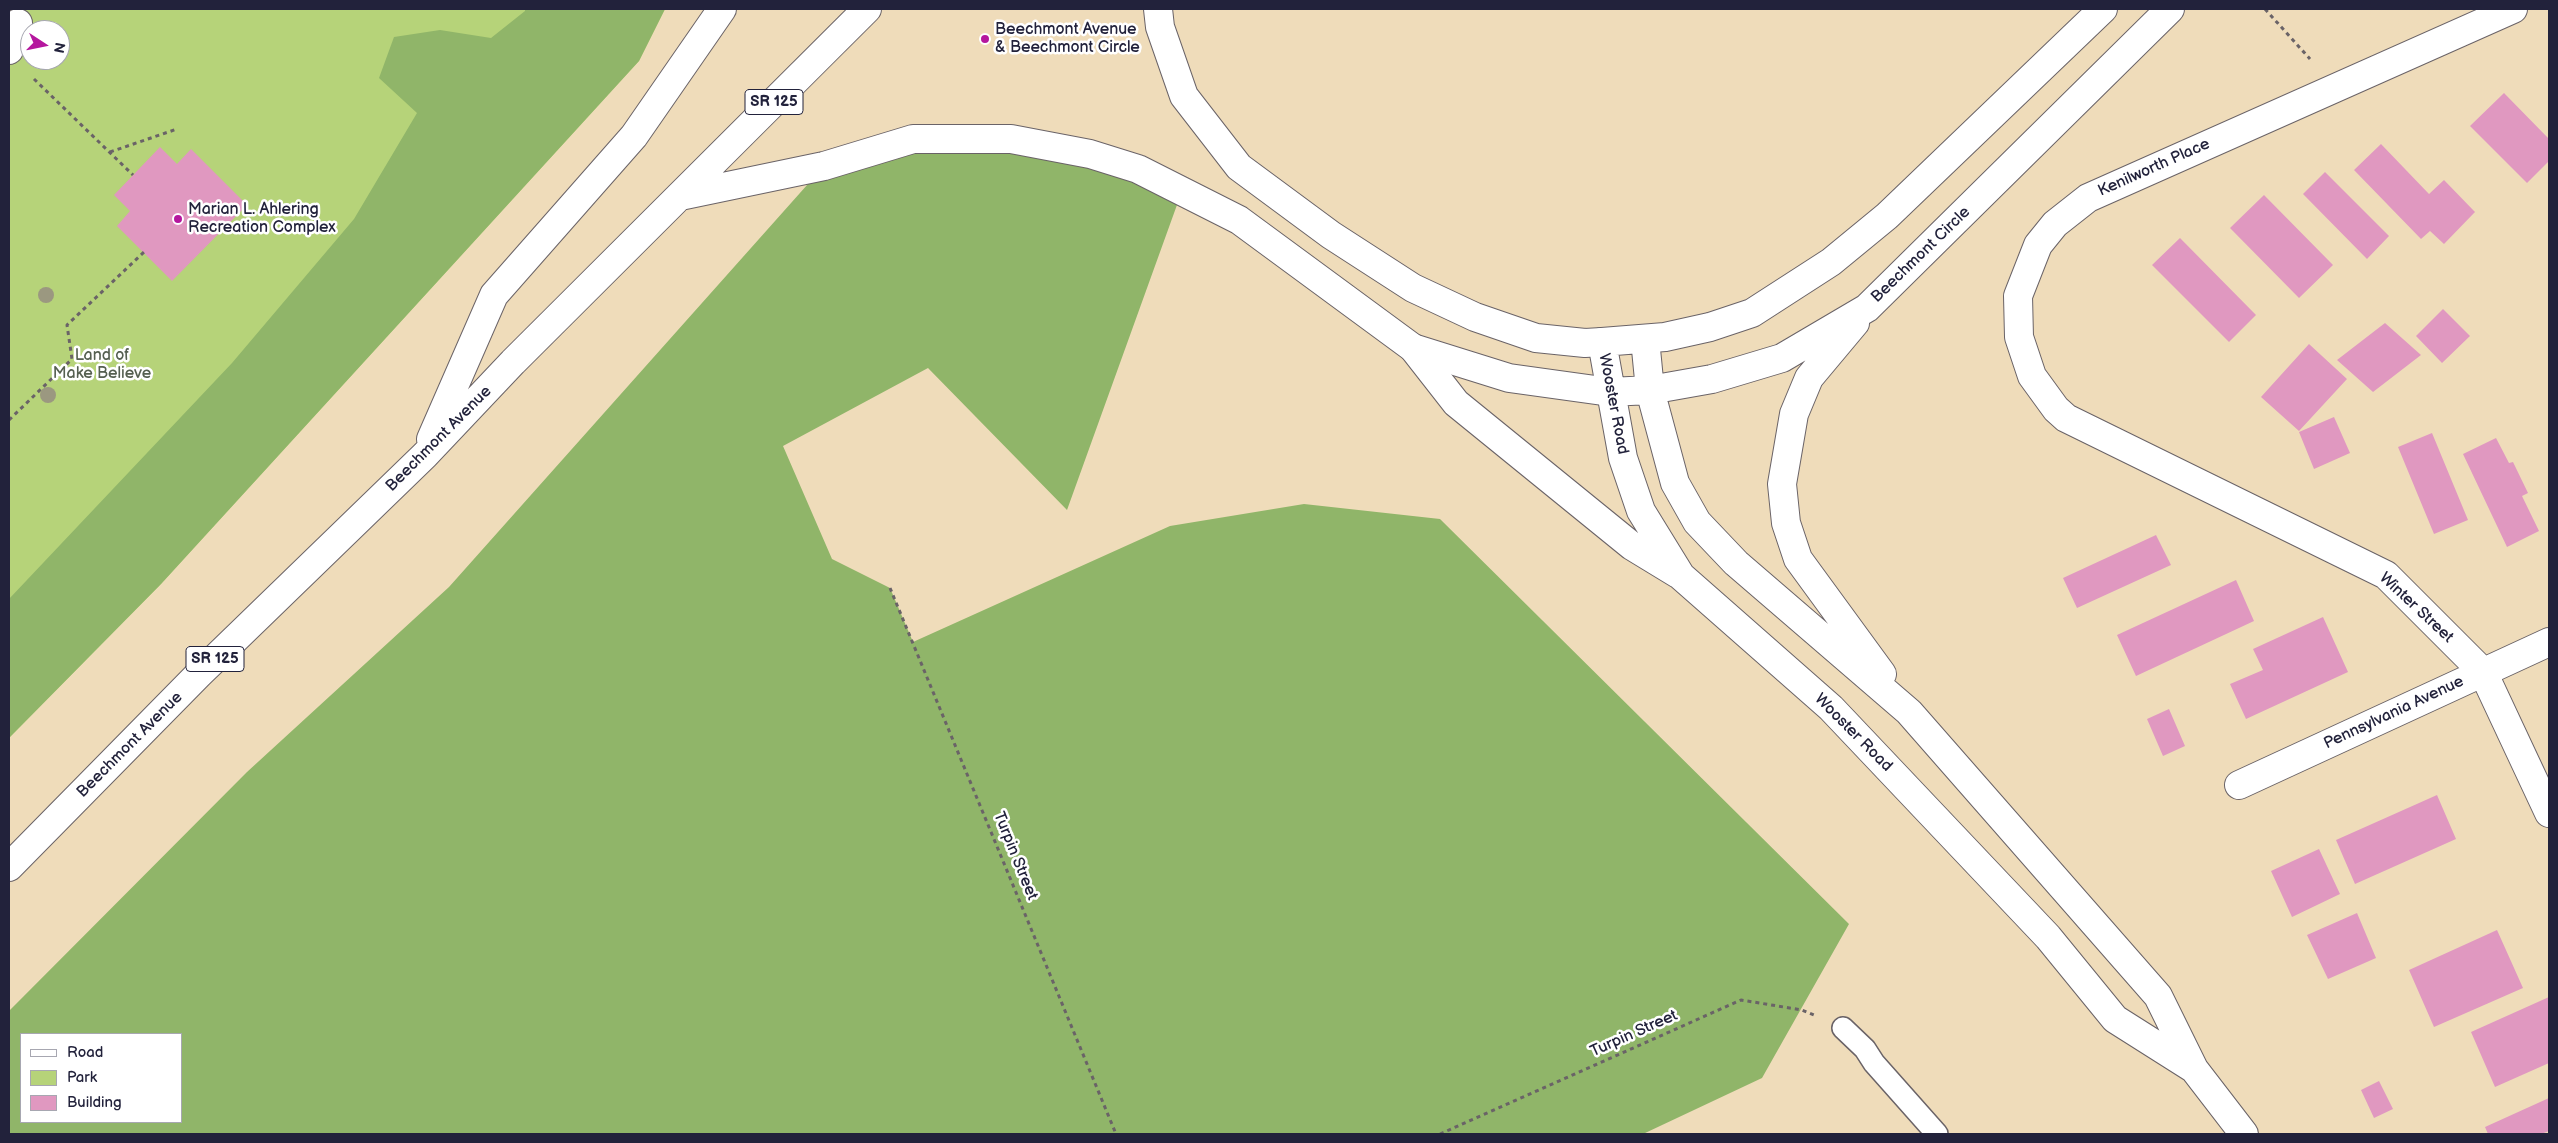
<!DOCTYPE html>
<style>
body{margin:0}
#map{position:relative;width:2558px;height:1143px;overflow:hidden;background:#efdcba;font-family:"Balsamiq Sans",sans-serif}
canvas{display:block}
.frame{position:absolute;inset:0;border:10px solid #22223b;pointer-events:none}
.legend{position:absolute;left:20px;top:1033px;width:162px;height:90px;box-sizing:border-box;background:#fff;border:1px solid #a7a7b1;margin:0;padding:6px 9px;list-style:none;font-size:15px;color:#22223b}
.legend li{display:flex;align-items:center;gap:10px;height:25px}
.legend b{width:25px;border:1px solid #a7a7b1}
.north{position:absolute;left:20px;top:20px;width:50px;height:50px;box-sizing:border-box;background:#fff;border:1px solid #a7a7b1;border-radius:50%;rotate:101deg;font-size:14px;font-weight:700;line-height:20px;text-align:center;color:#22223b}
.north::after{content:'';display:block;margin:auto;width:18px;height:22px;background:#b5179e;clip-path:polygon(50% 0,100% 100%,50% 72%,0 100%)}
</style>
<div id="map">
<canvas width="2558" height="1143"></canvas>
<div class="frame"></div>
<ul class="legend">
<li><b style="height:6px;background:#fff"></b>Road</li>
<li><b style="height:14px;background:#b6d379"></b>Park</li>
<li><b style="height:14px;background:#e098c0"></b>Building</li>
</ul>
<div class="north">N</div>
</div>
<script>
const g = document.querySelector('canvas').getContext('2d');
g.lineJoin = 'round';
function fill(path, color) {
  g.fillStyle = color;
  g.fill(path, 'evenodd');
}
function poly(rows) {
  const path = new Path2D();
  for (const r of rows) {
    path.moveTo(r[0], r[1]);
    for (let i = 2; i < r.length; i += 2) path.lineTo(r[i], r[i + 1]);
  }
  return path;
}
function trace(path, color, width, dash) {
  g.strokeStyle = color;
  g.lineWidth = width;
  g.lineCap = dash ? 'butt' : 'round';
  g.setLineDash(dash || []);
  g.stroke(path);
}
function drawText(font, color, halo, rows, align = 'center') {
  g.font = font + ' "Balsamiq Sans",sans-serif';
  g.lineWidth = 5;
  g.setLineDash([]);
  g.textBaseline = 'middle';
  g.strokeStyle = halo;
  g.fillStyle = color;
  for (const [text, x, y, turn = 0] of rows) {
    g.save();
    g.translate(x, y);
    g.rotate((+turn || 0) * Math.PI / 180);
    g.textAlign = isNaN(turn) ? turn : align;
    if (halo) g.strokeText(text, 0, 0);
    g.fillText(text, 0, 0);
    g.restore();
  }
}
const green = poly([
 [9,9,665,9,639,61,161,584,9,738],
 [30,30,60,30,60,60,30,60]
]);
const forest = poly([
 [525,9,665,9,639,61,161,584,9,738,9,599,232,363,354,219,417,113,379,78,394,37,440,30,491,38,525,11],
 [1011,139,1182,191,1067,510,928,368,783,446,832,559,890,588,913,642,1170,526,1304,504,1440,519,1849,924,1762,1078,1643,1134,9,1134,9,1011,247,772,449,587,824,166],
 [21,1034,181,1034,181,1122,21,1122]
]);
const building = poly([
 [2504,93,2549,139,2549,161,2527,183,2470,126],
 [2381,144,2429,194,2444,180,2475,212,2444,244,2430,231,2421,239,2354,170],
 [160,147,177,164,191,149,247,205,172,281,117,226,130,211,114,195],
 [2325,172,2389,236,2367,259,2303,194],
 [2264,195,2333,265,2299,298,2230,228],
 [2180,238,2256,315,2229,342,2152,265],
 [2443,309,2470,336,2442,363,2416,336],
 [2385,323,2421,355,2373,392,2337,360],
 [2309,344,2347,379,2299,431,2261,397],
 [2334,417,2350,453,2314,469,2299,432],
 [2432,433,2468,520,2434,534,2398,447],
 [2496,438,2509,463,2513,462,2528,493,2522,496,2539,531,2507,547,2463,454],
 [2156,535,2171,565,2077,608,2063,578],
 [2236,580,2254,621,2136,676,2117,635],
 [2323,617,2348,672,2246,719,2230,684,2263,670,2253,649],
 [2169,709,2185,746,2163,756,2147,719],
 [2437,795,2456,839,2355,884,2336,840],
 [2319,849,2340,894,2292,917,2271,871],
 [2357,913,2376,958,2328,979,2307,935],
 [2497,930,2523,988,2434,1027,2409,970],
 [2549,997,2549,1063,2495,1087,2471,1032],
 [2379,1081,2393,1109,2374,1118,2361,1090],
 [2549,1098,2549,1131,2541,1134,2488,1134,2485,1127]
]);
const path = poly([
 [2265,9,2310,59],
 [34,79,133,175],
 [110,152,177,129],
 [9,420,72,359,67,325,144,252],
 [890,588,1116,1134],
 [1440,1134,1741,1000,1802,1010,1814,1015]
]);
const lane = poly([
 [1843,1028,1865,1049,1874,1063,1937,1134]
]);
const street = poly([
 [2513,9,2088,198,2055,224,2038,245,2018,296,2019,337,2032,376,2056,409,2066,418,2386,575,2483,672,2549,813],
 [9,50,18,23],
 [2239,785,2549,642]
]);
const secondary = poly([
 [2103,9,1887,216,1831,262,1752,313,1710,327,1665,337,1602,342,1623,458,1641,511,1681,576,1831,708,2048,937,2115,1019,2194,1069],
 [1855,323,1809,378,1794,414,1782,484,1786,523,1798,559,1882,674],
 [1645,339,1650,390,1675,483,1697,522,1736,563,1909,712,2158,996,2194,1069,2244,1134],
 [1413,348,1456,403,1632,546,1678,574],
 [1610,392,1650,390,1712,379,1782,358,1867,308,2170,9]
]);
const highway = poly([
 [1158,9,1160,27,1184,96,1239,167,1331,235,1413,288,1475,317,1536,338,1585,343,1602,342],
 [680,196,824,166,913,139,1011,139,1090,154,1138,169,1239,220,1413,348,1509,378,1610,392],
 [431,439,494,295,634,136,722,9],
 [9,867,199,674,425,455,513,362,867,9]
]);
const trees = [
 [46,295],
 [48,395]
];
const markers = [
 [985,39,5,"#b5179e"],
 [178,219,5,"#b5179e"]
];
const shields = [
 [774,102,58],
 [215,659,58]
];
const shieldNames = [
 ["SR 125",774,102],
 ["SR 125",215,659]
];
const poiNames = [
 ["Beechmont Avenue",995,30],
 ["& Beechmont Circle",995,48],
 ["Marian L. Ahlering",188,210],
 ["Recreation Complex",188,228]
];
const streetNames = [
 ["Kenilworth Place",2154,168,-24],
 ["Beechmont Circle",1921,255,-44],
 ["Wooster Road",1613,404,79],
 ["Beechmont Avenue",439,439,-45],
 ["Winter Street",2416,608,43],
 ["Pennsylvania Avenue",2394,713,-25],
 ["Wooster Road",1853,733,45],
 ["Beechmont Avenue",130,745,-45],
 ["Turpin Street",1015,856,68],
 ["Turpin Street",1634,1034,-24]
];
const parkNames = [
 ["Land of",102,356],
 ["Make Believe",102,374]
];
fill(green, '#b6d379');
fill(forest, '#90b569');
fill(building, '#e098c0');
trace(lane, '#6a6367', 24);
trace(street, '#6a6367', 30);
trace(secondary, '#6a6367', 30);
trace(highway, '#6a6367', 30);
trace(path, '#6a6367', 3, [4, 4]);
trace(lane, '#fff', 21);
trace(street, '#fff', 28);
trace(secondary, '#fff', 28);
trace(highway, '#fff', 28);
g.fillStyle = '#9b9880';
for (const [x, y] of trees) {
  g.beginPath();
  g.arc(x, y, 8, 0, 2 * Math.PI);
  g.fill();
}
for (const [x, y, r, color] of markers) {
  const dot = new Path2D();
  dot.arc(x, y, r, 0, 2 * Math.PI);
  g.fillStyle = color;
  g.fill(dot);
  trace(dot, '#fff', 2);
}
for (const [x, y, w] of shields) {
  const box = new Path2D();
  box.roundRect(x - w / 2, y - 12.5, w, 25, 4);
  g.fillStyle = '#fff';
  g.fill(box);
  trace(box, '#22223b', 1);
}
drawText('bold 15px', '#22223b', null, shieldNames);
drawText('16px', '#22223b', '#fff', poiNames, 'left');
drawText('16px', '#22223b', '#fff', streetNames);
drawText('16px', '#566051', '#fff', parkNames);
</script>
